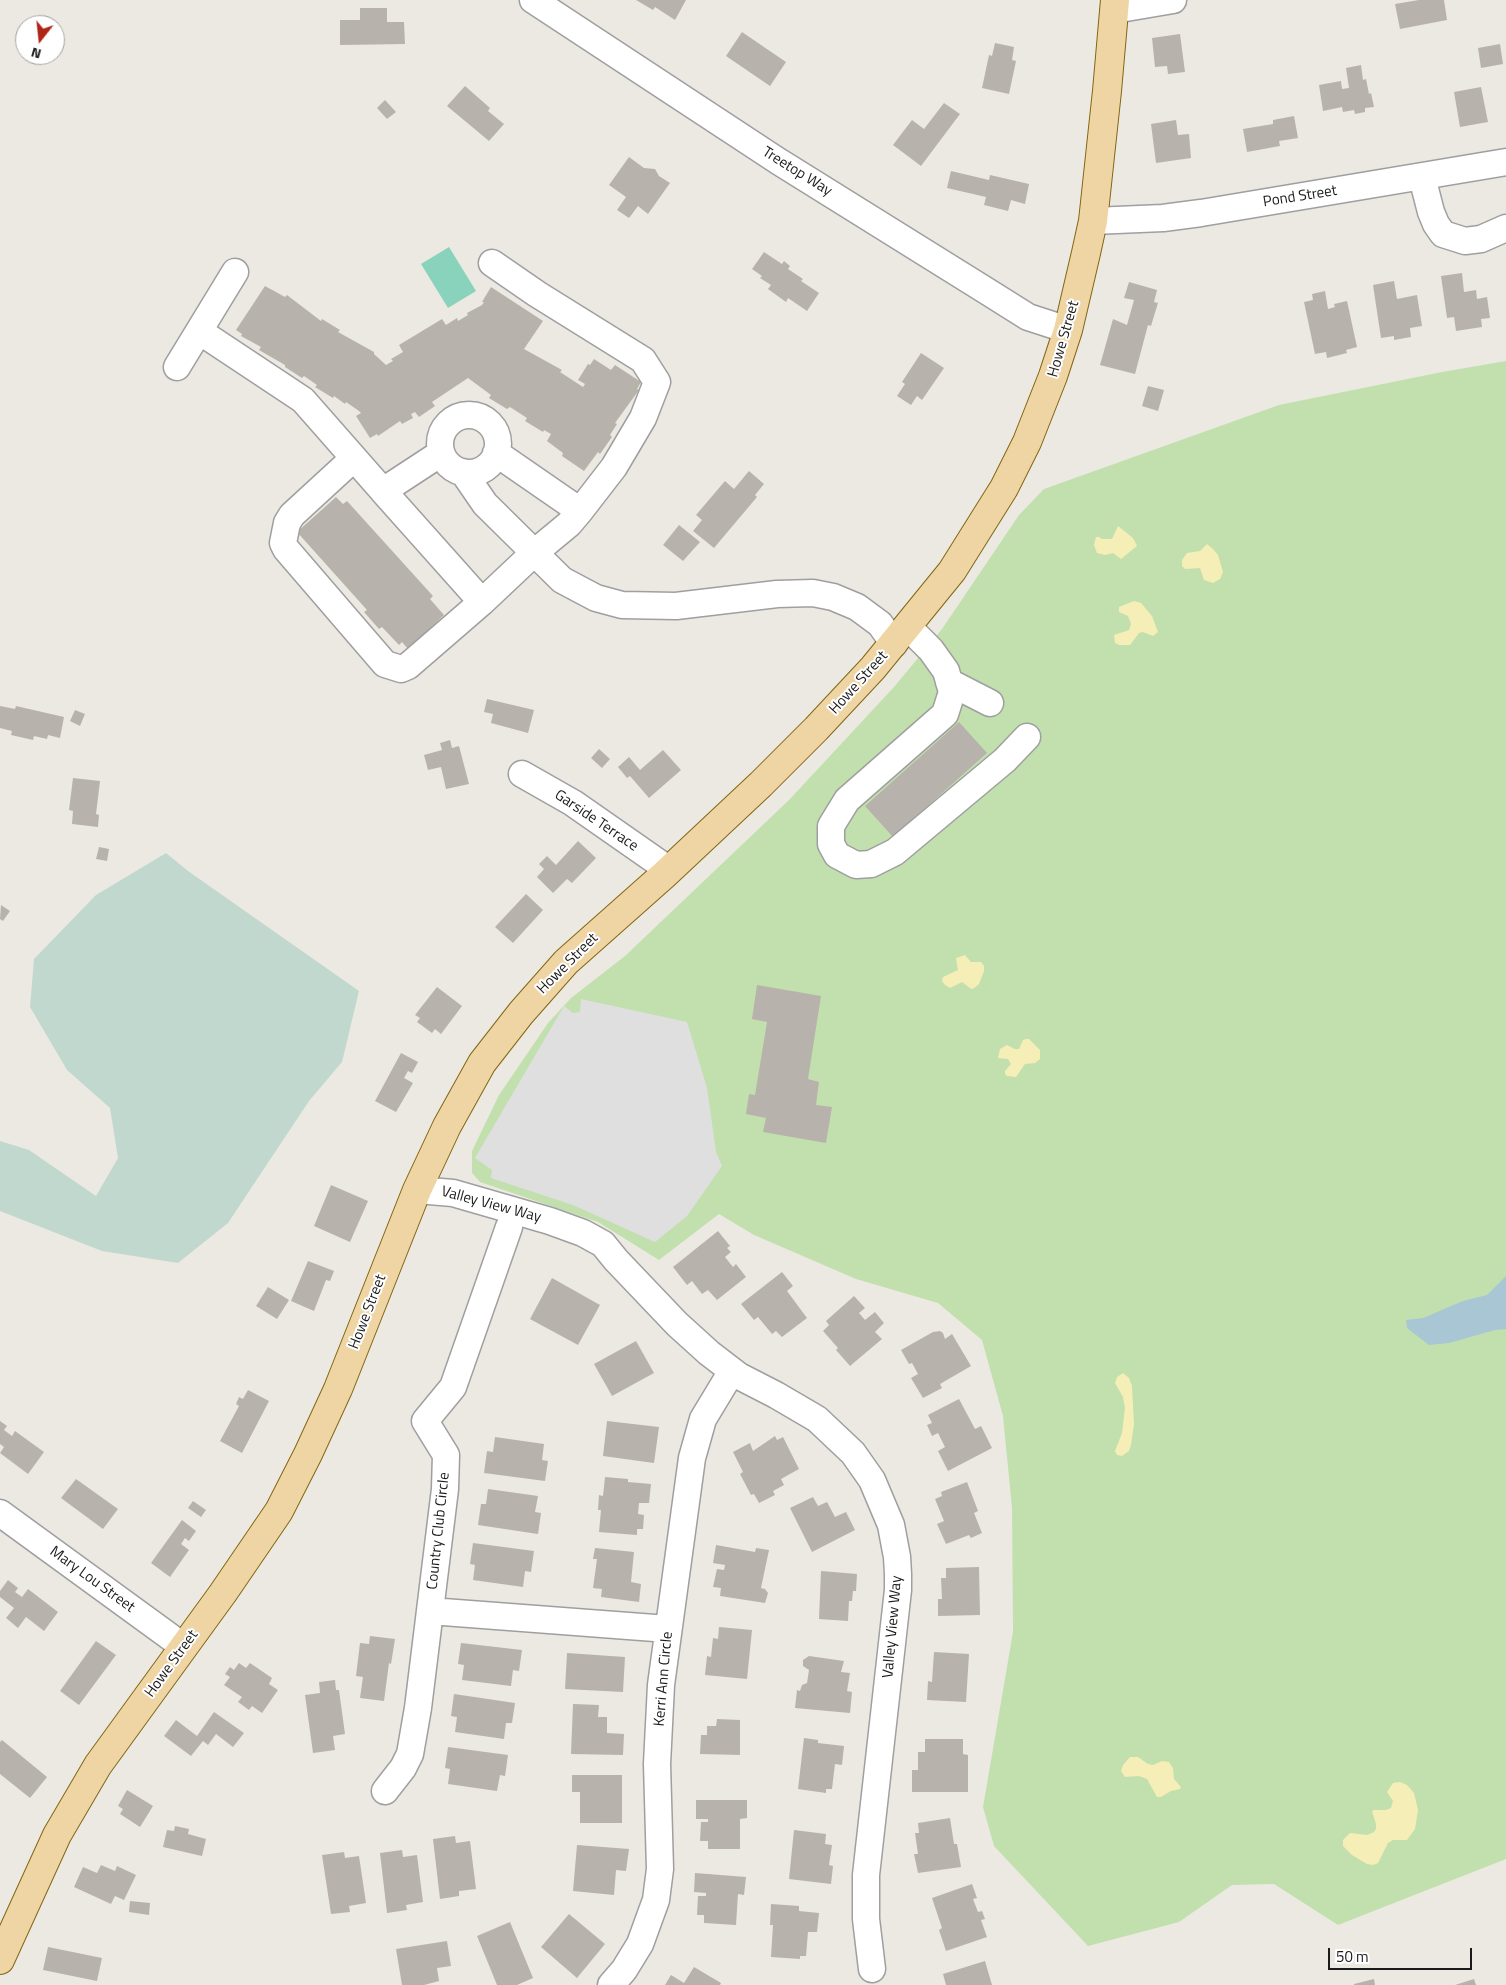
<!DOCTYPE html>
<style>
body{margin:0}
#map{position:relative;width:1506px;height:1985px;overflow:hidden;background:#ece9e2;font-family:"Titillium Web",sans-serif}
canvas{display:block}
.north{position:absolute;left:15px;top:15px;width:50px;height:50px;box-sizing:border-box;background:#fff;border:1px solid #a4a4a4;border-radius:50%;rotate:196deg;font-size:14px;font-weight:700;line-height:20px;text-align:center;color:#1b1b1b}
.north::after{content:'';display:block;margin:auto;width:18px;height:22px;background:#af2518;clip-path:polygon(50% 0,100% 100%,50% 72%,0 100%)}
.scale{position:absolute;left:1328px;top:1948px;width:144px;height:22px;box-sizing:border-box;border:2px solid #1b1b1b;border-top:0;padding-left:6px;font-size:15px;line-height:18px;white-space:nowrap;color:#1b1b1b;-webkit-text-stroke:4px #fff;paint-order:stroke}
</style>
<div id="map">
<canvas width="1506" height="1985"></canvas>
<div class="north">N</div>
<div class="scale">50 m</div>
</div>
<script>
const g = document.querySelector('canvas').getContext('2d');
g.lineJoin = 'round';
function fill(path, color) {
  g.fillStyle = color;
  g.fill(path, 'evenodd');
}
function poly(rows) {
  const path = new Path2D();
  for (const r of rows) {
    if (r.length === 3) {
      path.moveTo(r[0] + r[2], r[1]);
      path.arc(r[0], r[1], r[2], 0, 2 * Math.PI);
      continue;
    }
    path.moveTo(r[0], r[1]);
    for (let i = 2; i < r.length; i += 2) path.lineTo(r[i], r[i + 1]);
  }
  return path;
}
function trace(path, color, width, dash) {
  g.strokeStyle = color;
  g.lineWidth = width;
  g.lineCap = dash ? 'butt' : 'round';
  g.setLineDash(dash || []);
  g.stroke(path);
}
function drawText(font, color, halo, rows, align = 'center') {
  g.font = font + ' "Titillium Web",sans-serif';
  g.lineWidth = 4;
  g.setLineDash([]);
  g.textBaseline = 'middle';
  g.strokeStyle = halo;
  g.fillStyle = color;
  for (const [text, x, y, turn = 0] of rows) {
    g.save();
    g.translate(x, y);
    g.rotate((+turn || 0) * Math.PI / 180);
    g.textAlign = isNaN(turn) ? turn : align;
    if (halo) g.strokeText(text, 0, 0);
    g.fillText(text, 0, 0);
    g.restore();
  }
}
const grass = poly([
 [1506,361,1506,1859,1338,1925,1274,1884,1232,1885,1179,1922,1088,1946,994,1846,983,1807,1013,1632,1012,1508,1003,1416,982,1340,938,1303,856,1279,754,1235,719,1214,659,1260,598,1222,480,1182,472,1173,472,1151,499,1095,548,1023,571,998,625,956,789,800,894,687,942,629,1019,515,1044,489,1279,405,1442,372]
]);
const wetland = poly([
 [166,853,188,871,359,991,342,1062,309,1101,228,1223,178,1263,102,1251,0,1211,0,1141,29,1150,96,1196,118,1158,110,1108,67,1070,30,1007,34,959,96,895]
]);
const sand = poly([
 [1118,526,1133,538,1137,546,1121,559,1113,553,1105,555,1097,553,1094,545,1096,537,1099,537,1102,539,1112,539],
 [1207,544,1213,549,1218,555,1223,572,1220,579,1213,583,1204,580,1200,568,1185,569,1182,566,1182,560,1187,553,1200,551],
 [1134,601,1141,603,1152,616,1158,632,1153,636,1143,632,1139,633,1130,645,1119,645,1115,643,1114,635,1129,630,1131,624,1128,616,1119,612,1119,607],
 [965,955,971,962,981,962,984,966,984,971,979,984,973,989,970,988,962,982,950,988,945,985,942,981,943,977,958,970,956,958],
 [1026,1039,1029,1039,1040,1050,1040,1059,1035,1063,1025,1064,1016,1077,1007,1076,1005,1074,1005,1071,1011,1064,1008,1059,998,1058,1000,1049,1007,1045,1015,1049,1019,1049,1023,1040],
 [1123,1373,1129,1378,1132,1386,1134,1424,1131,1445,1129,1451,1122,1456,1117,1455,1115,1451,1122,1433,1125,1408,1123,1397,1115,1383,1117,1377],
 [1130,1757,1138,1757,1148,1764,1153,1765,1162,1761,1169,1762,1173,1768,1174,1779,1181,1787,1180,1789,1171,1791,1161,1797,1157,1797,1147,1779,1139,1776,1125,1777,1121,1771,1123,1765],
 [1400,1782,1407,1785,1414,1793,1418,1810,1415,1829,1407,1840,1393,1840,1388,1843,1378,1863,1373,1865,1367,1864,1352,1855,1343,1846,1343,1840,1350,1833,1367,1835,1374,1832,1376,1829,1376,1824,1372,1811,1374,1810,1386,1810,1391,1808,1393,1801,1387,1792,1393,1783]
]);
const pitch = poly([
 [449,247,476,291,448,308,421,264]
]);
const parking = poly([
 [581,999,687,1022,707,1088,716,1152,722,1166,687,1216,655,1242,573,1205,491,1178,492,1170,475,1158,564,1006,573,1013,580,1012]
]);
const water = poly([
 [1506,1276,1506,1329,1495,1330,1449,1343,1429,1345,1407,1328,1406,1320,1423,1318,1463,1301,1487,1295]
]);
const building = poly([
 [636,0,686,0,675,20,655,7,653,10],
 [1419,0,1444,0,1447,20,1400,29,1395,4],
 [360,8,387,8,387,22,404,22,405,44,340,45,340,20,360,20],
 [742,32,786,62,770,86,726,56],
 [1180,34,1185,72,1168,74,1167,66,1155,67,1152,38],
 [995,43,1014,47,1012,60,1016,61,1009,94,982,88,989,55,992,56],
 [1500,44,1503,64,1481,68,1478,48],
 [1361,65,1363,80,1366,79,1369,94,1371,93,1374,107,1365,108,1365,112,1355,114,1354,110,1343,112,1342,107,1323,111,1319,85,1341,81,1342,89,1349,88,1346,68],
 [465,86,490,108,488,111,504,124,489,141,447,106],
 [1481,87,1488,122,1460,127,1454,92],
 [385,100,396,112,387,119,377,108],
 [944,103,960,114,921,166,893,145,912,120,924,129],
 [1294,116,1298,138,1279,141,1280,146,1247,152,1243,129,1273,124,1273,120],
 [1176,120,1178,135,1189,134,1191,158,1156,163,1151,124],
 [629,157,644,168,655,169,659,176,670,183,648,214,638,206,629,218,617,210,626,197,609,185],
 [951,171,989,180,990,175,1029,184,1025,204,1011,200,1008,211,984,205,986,197,947,188],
 [764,252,782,264,784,261,790,266,788,269,803,279,801,281,819,293,807,311,788,298,786,302,768,289,771,285,760,278,762,276,752,269],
 [1462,273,1464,292,1476,290,1477,299,1487,297,1490,318,1481,319,1482,327,1456,331,1454,317,1447,318,1441,276],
 [1394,281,1397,299,1417,295,1422,326,1410,328,1411,337,1394,340,1394,336,1381,338,1373,285],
 [1129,282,1157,290,1154,302,1158,303,1151,326,1148,325,1135,374,1100,365,1113,319,1127,325,1134,300,1124,298],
 [265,286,285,297,287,295,321,321,322,319,340,330,338,332,374,352,374,354,386,365,393,361,391,359,403,352,399,345,442,319,446,325,457,318,458,321,468,315,467,313,482,305,484,302,482,302,491,287,543,321,524,349,562,370,560,372,583,387,585,384,578,380,588,364,590,365,594,359,611,370,615,365,641,382,637,389,639,390,615,423,617,424,610,435,612,437,600,454,598,452,584,471,562,456,563,453,547,441,551,434,544,430,543,432,525,421,527,418,510,407,507,409,489,398,491,395,468,378,432,402,435,406,419,417,415,412,411,414,413,418,402,424,400,421,378,436,377,434,370,438,356,416,361,413,359,411,346,402,345,404,334,396,333,398,315,387,317,385,304,376,302,378,285,367,285,365,259,350,261,347,241,336,242,334,236,330],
 [1325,291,1328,309,1335,307,1334,304,1347,301,1357,347,1346,350,1347,353,1327,358,1326,352,1315,354,1304,302,1313,300,1312,294],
 [921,353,944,368,922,400,917,396,911,405,897,396,905,384,902,382],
 [1148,386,1164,390,1158,411,1142,406],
 [749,471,764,484,755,495,757,497,714,548,693,531,702,520,696,515,725,481,734,489],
 [336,497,343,504,347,501,433,596,430,599,444,615,408,649,402,642,399,645,382,627,379,629,364,612,367,610,297,532],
 [679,525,700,542,683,561,663,545],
 [487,699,534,710,528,733,491,723,493,714,484,712],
 [0,706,15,709,16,706,64,717,60,738,48,735,47,739,34,736,33,740,11,735,12,731,0,728],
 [75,710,85,714,80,726,70,721],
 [959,722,987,753,893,837,865,806],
 [450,740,452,748,459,746,469,784,446,789,441,767,428,770,424,755,442,750,440,743],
 [599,749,610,759,602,768,591,758],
 [663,750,681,770,649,798,630,776,627,778,618,767,629,757,640,770],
 [73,778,100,781,96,814,99,815,98,827,72,824,73,811,69,810],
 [578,841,596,858,572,883,567,879,553,893,537,877,544,869,539,864,547,856,556,865],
 [99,847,109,849,107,861,96,859],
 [526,894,543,910,513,943,495,927],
 [1,905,10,911,3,921,0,919],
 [757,985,821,996,808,1079,819,1082,816,1105,832,1107,826,1143,763,1132,766,1118,746,1114,749,1094,755,1095,767,1022,752,1019],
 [437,987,462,1006,441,1034,435,1029,432,1033,417,1022,420,1018,415,1015],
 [401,1053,418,1062,412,1073,408,1071,404,1078,413,1083,396,1112,375,1101],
 [331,1185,368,1201,350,1242,314,1226],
 [718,1231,730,1246,727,1248,731,1252,725,1257,733,1267,736,1264,746,1277,717,1300,708,1290,702,1294,692,1281,687,1285,673,1267],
 [308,1261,334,1271,330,1281,326,1280,314,1311,291,1301],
 [782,1272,793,1286,787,1291,807,1318,782,1337,776,1331,772,1334,758,1317,754,1320,741,1304],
 [552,1278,600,1305,578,1345,530,1319],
 [268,1287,289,1300,277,1319,256,1306],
 [854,1296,865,1308,859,1313,865,1320,875,1312,884,1323,875,1332,882,1339,850,1366,836,1350,838,1348,823,1331,829,1325,826,1321],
 [940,1331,943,1333,945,1339,952,1334,971,1366,940,1384,942,1388,923,1398,911,1378,918,1374,912,1363,909,1364,901,1350,933,1332],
 [636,1341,654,1373,612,1396,594,1364],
 [248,1390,269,1401,242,1453,220,1441,239,1406,236,1404,239,1397,243,1399],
 [959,1399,975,1429,981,1426,992,1448,948,1471,938,1451,945,1447,938,1433,932,1436,927,1425,932,1423,928,1415],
 [0,1421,7,1426,4,1430,12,1436,15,1431,44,1452,28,1474,0,1453,4,1447,0,1444],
 [607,1421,659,1427,654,1463,603,1456],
 [775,1436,777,1440,783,1437,799,1469,781,1479,784,1485,773,1491,775,1495,759,1503,754,1494,751,1495,740,1474,743,1472,733,1452,750,1443,753,1451],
 [495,1437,544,1444,542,1460,548,1461,545,1481,484,1473,487,1451,493,1452],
 [605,1477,628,1479,628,1482,651,1484,649,1503,639,1503,638,1514,644,1515,643,1529,637,1529,637,1535,599,1532,601,1510,598,1510,599,1495,603,1496],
 [76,1479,118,1509,103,1529,61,1498],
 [967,1482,978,1511,974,1513,982,1533,971,1538,969,1535,946,1544,937,1524,944,1521,935,1499,942,1496,941,1492],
 [488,1489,538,1496,535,1512,541,1513,538,1534,478,1525,481,1504,486,1504],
 [813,1497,818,1506,827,1502,835,1517,846,1512,855,1530,812,1552,790,1508],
 [193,1501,206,1510,201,1517,188,1508],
 [182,1520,196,1531,189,1541,185,1538,181,1544,189,1550,170,1577,151,1563],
 [473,1543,534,1551,531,1572,525,1571,523,1587,473,1580,475,1565,470,1564],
 [716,1545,755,1552,756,1548,769,1550,761,1588,765,1589,768,1593,765,1603,720,1596,721,1588,713,1587,717,1569,724,1570,725,1565,713,1563],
 [595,1548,634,1552,631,1582,641,1584,639,1602,601,1597,602,1589,593,1588,597,1559,593,1559],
 [979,1567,980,1615,938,1616,938,1599,942,1599,941,1578,946,1578,946,1568],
 [821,1571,857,1574,856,1591,853,1591,852,1601,849,1601,848,1621,819,1619],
 [8,1580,18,1588,15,1592,22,1597,28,1589,58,1612,44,1631,26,1617,18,1628,6,1618,14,1608,0,1597,0,1591],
 [719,1627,752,1630,747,1679,705,1675,707,1656,711,1657,713,1638,718,1639],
 [370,1636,395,1639,391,1664,389,1663,384,1701,360,1698,363,1677,356,1676,360,1643,369,1644],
 [96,1641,116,1655,79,1705,60,1691],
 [461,1643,522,1650,519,1671,513,1670,511,1686,462,1680,464,1665,458,1664],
 [934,1652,969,1654,966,1702,927,1700,928,1681,932,1682],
 [567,1653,625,1657,623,1692,565,1689],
 [809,1656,844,1661,841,1672,850,1673,847,1691,852,1692,850,1713,795,1708,797,1690,800,1691,802,1685,807,1683,809,1670,803,1666,803,1660],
 [239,1663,246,1668,250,1663,272,1678,269,1684,278,1690,262,1713,252,1706,249,1710,238,1702,242,1697,224,1685,230,1677,225,1674,230,1667,234,1670],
 [335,1680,336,1690,339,1690,345,1734,333,1736,335,1750,313,1753,305,1695,320,1693,319,1682],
 [454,1694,515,1703,512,1723,506,1723,504,1739,455,1732,457,1717,451,1716],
 [573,1704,599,1705,598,1717,607,1717,607,1733,624,1734,623,1755,571,1754],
 [214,1712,244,1733,233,1747,216,1734,208,1745,203,1741,191,1756,164,1736,176,1720,197,1736],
 [717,1719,740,1720,740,1755,700,1754,701,1735,707,1735,707,1726,716,1726],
 [804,1738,818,1740,818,1743,844,1746,842,1765,835,1764,832,1789,826,1789,826,1793,798,1789],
 [925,1739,963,1739,963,1754,968,1755,968,1792,912,1792,912,1770,918,1770,918,1752,925,1752],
 [2,1740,47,1777,30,1798,0,1774,0,1742],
 [448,1747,508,1755,505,1776,500,1775,497,1791,448,1784,450,1769,445,1768],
 [572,1775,622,1775,622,1823,580,1823,580,1792,572,1792],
 [127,1790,153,1806,140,1827,120,1814,123,1809,118,1806],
 [696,1800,747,1800,747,1818,740,1819,740,1849,708,1849,708,1841,700,1841,701,1822,708,1822,708,1819,696,1819],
 [950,1818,954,1844,957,1844,961,1867,918,1873,914,1854,918,1854,915,1833,919,1833,918,1823],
 [175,1826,189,1829,188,1834,206,1839,202,1856,163,1847,167,1830,174,1831],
 [794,1830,826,1834,825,1844,832,1845,829,1865,833,1866,831,1884,789,1879],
 [455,1836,456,1843,470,1841,476,1889,459,1891,459,1896,440,1899,433,1839],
 [577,1845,629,1849,626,1871,616,1870,614,1895,573,1891],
 [402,1850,403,1857,417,1855,423,1902,406,1905,407,1910,387,1913,380,1853],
 [344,1852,345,1858,359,1856,366,1903,349,1906,350,1912,331,1914,322,1855],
 [101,1865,115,1871,117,1866,136,1875,124,1900,115,1896,111,1904,74,1887,83,1867,97,1873],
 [695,1873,746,1877,744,1895,738,1894,736,1925,704,1923,704,1915,697,1915,698,1896,706,1896,706,1893,694,1892],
 [972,1884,977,1898,973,1899,978,1912,982,1911,985,1919,981,1920,987,1937,946,1951,939,1930,942,1928,932,1898],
 [130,1901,150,1903,149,1915,129,1912],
 [771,1904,799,1906,799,1911,819,1913,817,1932,808,1932,806,1956,800,1956,800,1959,771,1957,773,1925,770,1925],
 [569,1914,605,1944,577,1978,541,1947],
 [510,1922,533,1978,517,1985,497,1985,477,1936],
 [447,1941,451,1966,437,1968,439,1981,424,1985,402,1985,396,1949],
 [48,1947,102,1958,97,1981,43,1970],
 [985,1961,992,1985,946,1985,943,1974],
 [694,1967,721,1983,720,1985,665,1985,671,1975,684,1983],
 [1374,1979,1375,1985,1354,1985,1354,1984],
 [1474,1979,1476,1985,1455,1985]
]);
const minor = poly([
 [533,0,778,161,985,290,1028,317,1068,330],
 [1114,10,1173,0],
 [1422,177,1431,212,1436,224,1443,234,1465,241,1481,239,1506,228],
 [1093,221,1163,218,1201,213,1506,162],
 [199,331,303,400,383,491,441,453],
 [177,367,235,272],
 [469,444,29],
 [496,453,580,511],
 [354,458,292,515,287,523,283,543,286,549,385,664,401,669,408,666,482,602],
 [463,472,485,504,562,580,596,598,622,605,676,606,777,594,813,593,833,597,857,607,880,624,894,644],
 [383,491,482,602,534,553,569,524,580,511,614,467,643,418,657,382,643,360,537,294,492,263],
 [908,627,931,650,946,671,952,692,945,714,847,800,831,826,831,844,837,855,856,865,871,864,895,852,1005,760,1027,737],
 [949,682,990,703],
 [522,774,573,803,669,870],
 [417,1190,453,1193,550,1221,583,1233,603,1244,616,1260,677,1324,709,1353,739,1376,776,1395,817,1419,853,1453,872,1480,891,1525,897,1557,898,1574,898,1590,866,1875,866,1919,872,1969],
 [0,1513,184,1647],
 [430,1611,668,1629],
 [385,1791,403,1768,410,1754,418,1708,445,1489,446,1455,425,1421,453,1387,509,1227],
 [611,1985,624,1970,640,1944,656,1900,660,1869,657,1764,661,1685,692,1458,703,1419,732,1371]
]);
const major = poly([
 [0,1960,57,1835,98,1765,223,1593,279,1511,308,1454,338,1389,417,1190,447,1126,482,1063,521,1013,566,962,664,875,761,784,816,729,873,668,952,571,1004,488,1027,442,1053,376,1068,330,1086,253,1093,221,1107,91,1115,0]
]);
const streetNames = [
 ["Treetop Way",797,172,32],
 ["Pond Street",1300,197,-9],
 ["Howe Street",1064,339,-74],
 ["Howe Street",859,683,-48],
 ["Garside Terrace",596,821,34],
 ["Howe Street",568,964,-45],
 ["Valley View Way",491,1205,15],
 ["Howe Street",368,1312,-69],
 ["Country Club Circle",439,1531,-84],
 ["Mary Lou Street",92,1580,36],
 ["Valley View Way",893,1627,-85],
 ["Howe Street",172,1664,-54],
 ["Kerri Ann Circle",664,1679,-85]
];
fill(grass, '#c2e0ae');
fill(wetland, '#c1d8cf');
fill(sand, '#f5eeb7');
fill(pitch, '#89d2bc');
fill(parking, '#dfdfdf');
fill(water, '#a8c6d4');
fill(building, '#b8b2ac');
trace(minor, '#9f9f9f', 29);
trace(major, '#816612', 30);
trace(minor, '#fff', 26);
trace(major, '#efd5a3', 28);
drawText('15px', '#1b1b1b', '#fff', streetNames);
</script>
